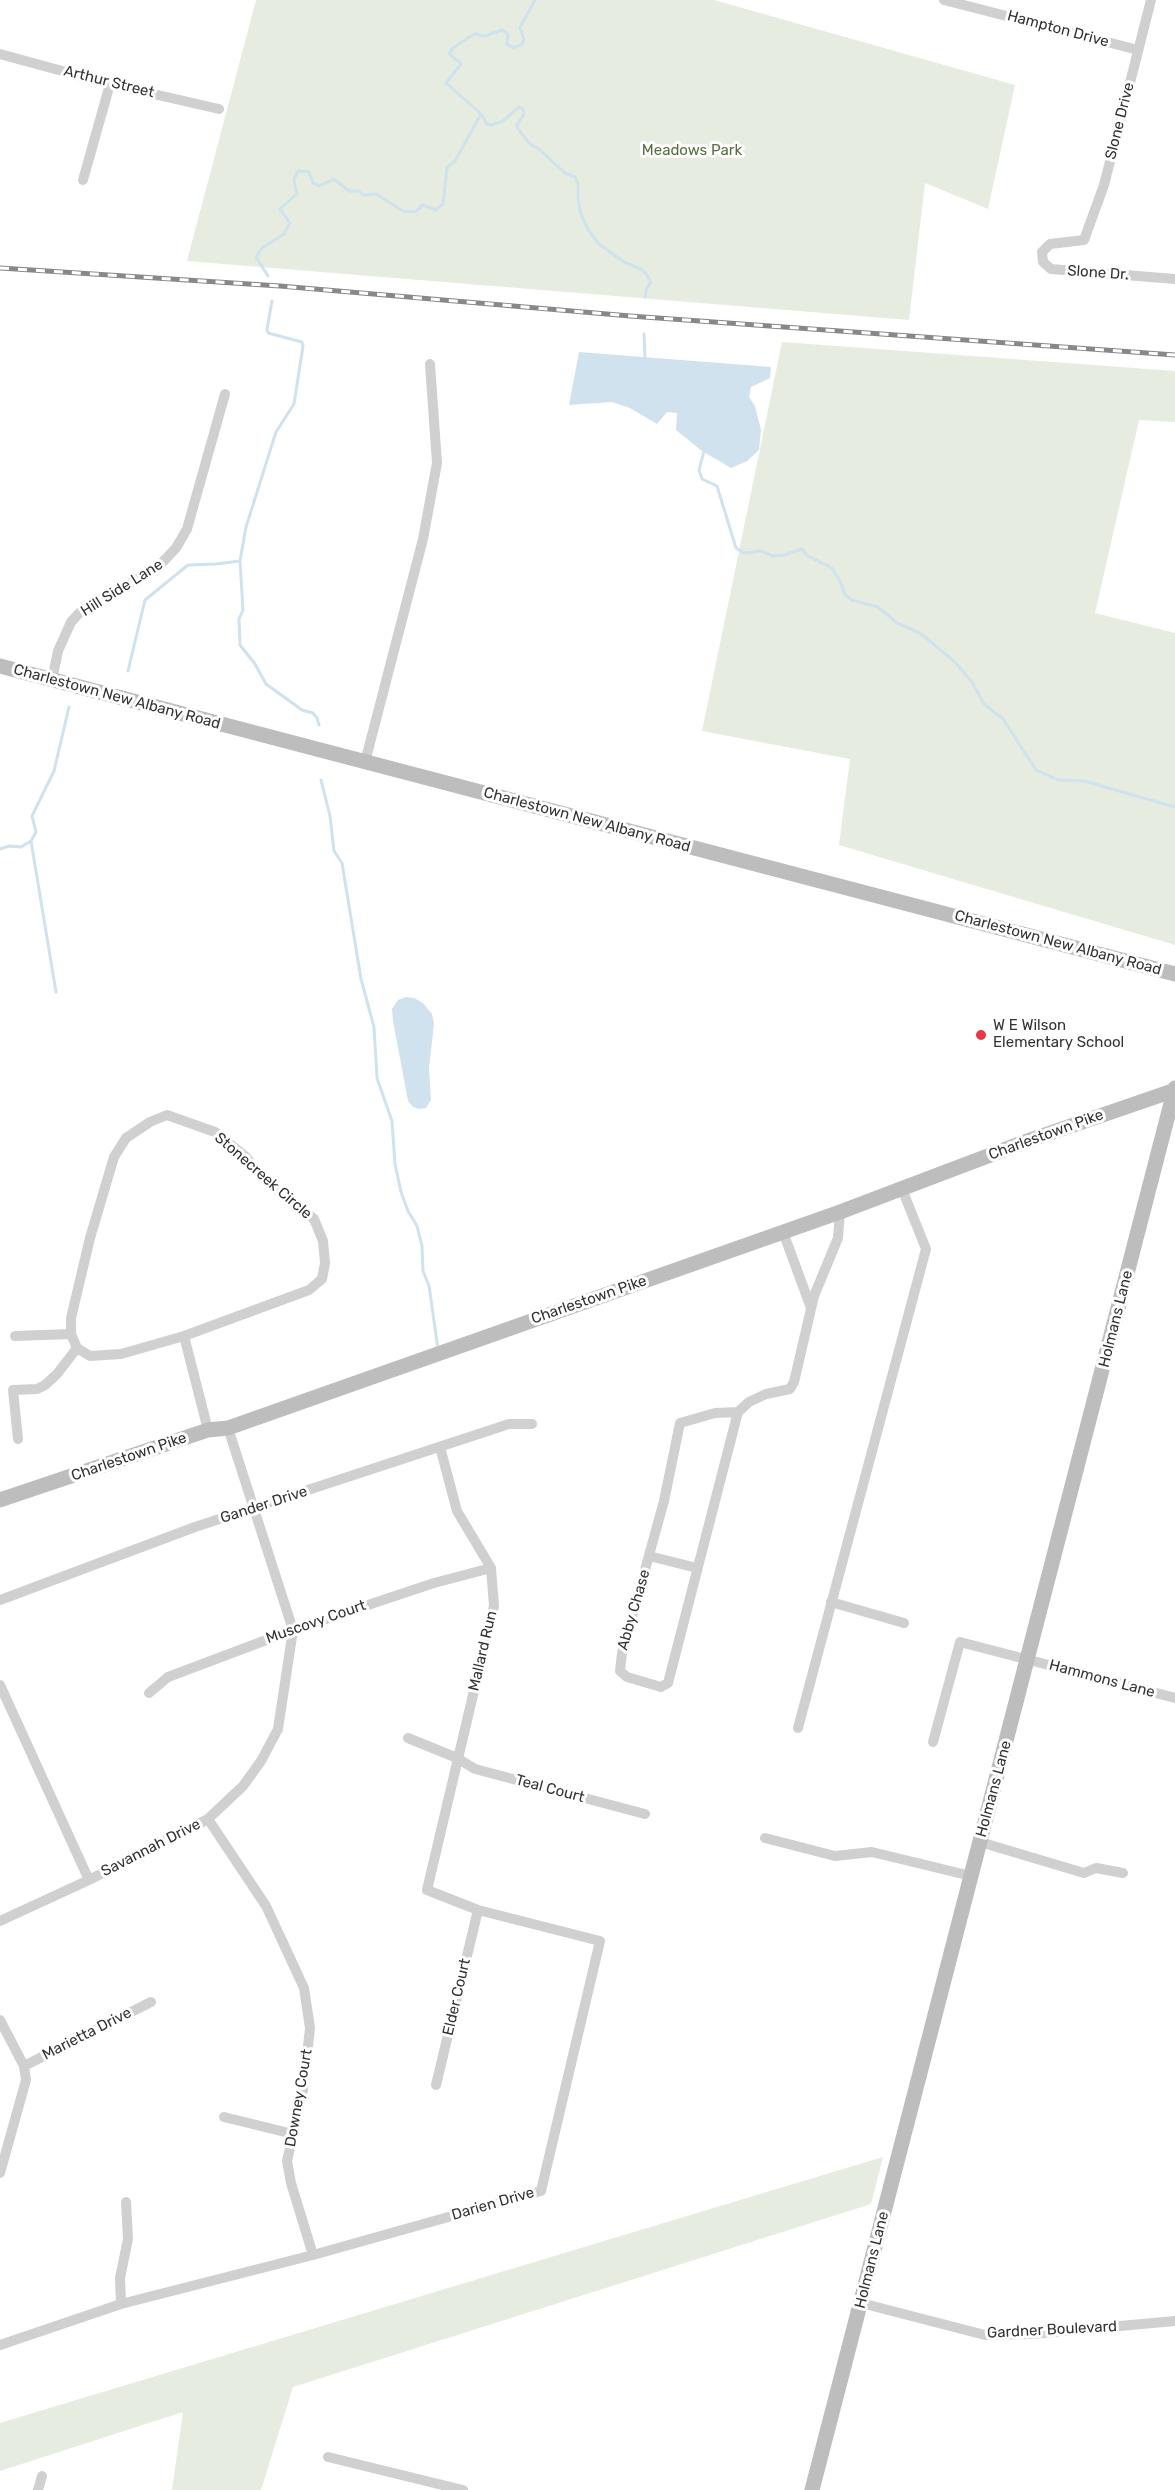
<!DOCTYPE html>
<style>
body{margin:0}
canvas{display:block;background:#fff}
</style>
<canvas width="1175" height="2490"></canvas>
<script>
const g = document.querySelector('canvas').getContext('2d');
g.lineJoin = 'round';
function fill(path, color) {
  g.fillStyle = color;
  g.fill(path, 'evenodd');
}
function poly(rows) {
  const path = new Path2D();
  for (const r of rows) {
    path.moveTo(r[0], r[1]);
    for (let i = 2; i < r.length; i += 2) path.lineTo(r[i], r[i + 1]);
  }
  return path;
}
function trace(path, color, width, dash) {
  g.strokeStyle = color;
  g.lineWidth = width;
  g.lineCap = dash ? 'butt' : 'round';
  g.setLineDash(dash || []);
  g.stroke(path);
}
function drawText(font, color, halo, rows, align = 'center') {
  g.font = font + ' Rubik,sans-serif';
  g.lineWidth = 6;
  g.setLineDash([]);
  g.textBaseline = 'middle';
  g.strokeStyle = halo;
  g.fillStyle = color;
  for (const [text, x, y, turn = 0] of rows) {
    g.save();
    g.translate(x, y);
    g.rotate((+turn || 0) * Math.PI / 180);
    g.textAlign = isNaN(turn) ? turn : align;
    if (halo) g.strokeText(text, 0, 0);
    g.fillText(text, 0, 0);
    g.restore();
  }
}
const green = poly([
 [256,0,714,0,1015,85,988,209,925,183,909,320,187,261],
 [782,342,1175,371,1175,422,1139,420,1095,613,1175,633,1175,945,839,845,850,759,702,731],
 [883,2157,871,2204,293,2387,261,2490,172,2490,183,2412,0,2471,0,2423]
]);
const water = poly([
 [579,352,771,367,770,378,751,387,749,397,755,406,761,430,759,450,747,461,731,468,702,451,676,430,677,413,667,412,657,424,630,408,612,402,569,405],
 [406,997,414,998,423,1003,432,1014,434,1024,429,1068,431,1100,426,1108,419,1109,413,1107,408,1101,393,1021,392,1009,398,1000]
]);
const stream = poly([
 [535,0,520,27,524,40,521,45,513,48,507,44,508,34,502,30,485,36,474,34,453,48,449,53,461,64,446,83,481,114,487,124,492,125,503,121,519,107,523,109,524,114,517,125,518,129,530,144,539,149,565,173,575,177,578,184,578,199,581,214,589,231,599,244,624,262,641,269,647,275,651,282,647,288,645,297],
 [268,276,256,257,262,248,284,234,290,223,280,209,297,194,294,180,298,171,309,172,313,183,319,186,334,179,349,191,359,191,363,195,376,194,403,211,415,212,423,205,436,210,443,204,447,168,455,161,481,114],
 [272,301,267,329,268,333,302,342,303,346,294,404,276,432,246,527,240,561,243,610,239,619,240,645,255,664,266,684,302,710,313,713,317,718,319,725],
 [644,334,645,359],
 [704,451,699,470,702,479,717,486,736,548,744,553,761,551,773,556,784,555,802,549,808,556,832,568,841,583,844,593,851,600,878,607,897,623,920,633,955,662,972,682,984,704,1003,719,1036,770,1058,780,1084,781,1175,807],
 [128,671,145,600,188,565,216,564,240,561],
 [321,780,330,816,334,851,342,863,361,979,374,1027,377,1078,392,1121,395,1164,401,1192,408,1211,417,1226,422,1246,423,1271,429,1286,438,1349],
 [31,841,56,992],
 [0,849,9,846,21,847,31,841,36,832,32,816,54,771,69,707]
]);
const street = poly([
 [944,0,1138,50],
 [1151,0,1104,185,1084,240,1050,244,1042,252,1043,262,1051,269,1175,279],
 [0,54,110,84,219,109],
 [83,180,110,84],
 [52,680,58,651,71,622,83,609,157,568,176,548,187,529,225,394],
 [365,762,423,539,437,463,430,364],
 [783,1232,811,1308],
 [15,1336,71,1334],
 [184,1336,121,1354,90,1356,77,1348,71,1334,71,1318,90,1238,114,1157,126,1138,150,1122,167,1115,215,1132,246,1157,260,1175,314,1219,323,1241,325,1263,322,1279,309,1290,184,1336,208,1430],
 [738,1412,715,1413,680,1423,664,1501,622,1653,620,1671,627,1677,661,1687,668,1683,738,1412,749,1402,766,1394,790,1389,794,1382,814,1296,838,1238,840,1212],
 [18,1439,13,1390,37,1389,45,1385,57,1374,77,1348],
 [649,1556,697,1568],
 [0,1600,195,1527,375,1468,509,1424,532,1424],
 [831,1602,904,1623],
 [0,1685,89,1880],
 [149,1693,168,1677,293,1630,434,1583,491,1568],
 [798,1728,926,1249,902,1189],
 [408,1738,457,1758,475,1769,645,1814],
 [933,1742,960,1642,1175,1698],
 [208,1819,266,1906,304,1988,310,2028,307,2055,303,2090,287,2161,291,2183,313,2255],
 [765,1838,835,1856,872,1852,971,1876],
 [980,1842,1084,1873,1096,1868,1123,1873],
 [0,1921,89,1880,208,1819,243,1786,261,1761,278,1729,293,1630,228,1428],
 [0,2020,24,2066,26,2080,0,2173],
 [24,2066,151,2002],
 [436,2085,478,1910],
 [224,2117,293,2134],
 [861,2303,985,2335,1032,2334,1175,2321],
 [121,2304,120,2278,128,2239,126,2202],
 [0,2345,121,2304,313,2255,541,2191,600,1941,478,1910,427,1890,494,1606,491,1568,457,1511,440,1447],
 [328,2457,463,2490],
 [38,2490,42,2476]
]);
const secondary = poly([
 [0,666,1175,974],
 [0,1500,208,1430,228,1428,840,1212,1030,1140,1175,1090],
 [812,2490,1175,1088]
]);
const rail = poly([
 [0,268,280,286,630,316,1175,355]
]);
const markers = [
 [981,1035,6,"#e63946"]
];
const streetNames = [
 ["Hampton Drive",1058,29,15],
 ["Arthur Street",109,82,14],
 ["Slone Drive",1120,121,-76],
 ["Slone Dr.",1098,273,4],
 ["Hill Side Lane",122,588,-32],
 ["Charlestown New Albany Road",117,697,15],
 ["Charlestown New Albany Road",587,820,15],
 ["Charlestown New Albany Road",1058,943,15],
 ["Charlestown Pike",1046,1135,-20],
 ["Stonecreek Circle",263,1176,41],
 ["Charlestown Pike",589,1300,-19],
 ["Holmans Lane",1116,1319,-76],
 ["Charlestown Pike",129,1457,-19],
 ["Gander Drive",264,1505,-18],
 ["Abby Chase",634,1610,-74],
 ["Muscovy Court",316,1622,-19],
 ["Mallard Run",483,1651,-77],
 ["Hammons Lane",1102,1679,15],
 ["Teal Court",550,1789,15],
 ["Holmans Lane",994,1789,-75],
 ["Savannah Drive",151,1848,-27],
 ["Elder Court",457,1997,-77],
 ["Marietta Drive",87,2034,-27],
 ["Downey Court",299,2098,-80],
 ["Darien Drive",493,2204,-16],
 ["Holmans Lane",872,2260,-76],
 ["Gardner Boulevard",1052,2330,-3]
];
const parkNames = [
 ["Meadows Park",692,151]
];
const poiNames = [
 ["W E Wilson",993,1026],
 ["Elementary School",993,1043]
];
fill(green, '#e6ecdf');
fill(water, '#cfe2ee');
trace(stream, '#cfe2ee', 3);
trace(street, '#d0d0d0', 10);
trace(secondary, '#bdbdbd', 15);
trace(rail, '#888', 5);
trace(rail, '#fff', 3, [9]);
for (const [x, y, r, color] of markers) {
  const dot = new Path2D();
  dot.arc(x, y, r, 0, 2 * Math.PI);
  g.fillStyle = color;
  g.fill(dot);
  trace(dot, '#fff', 2);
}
drawText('15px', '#333', '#fff', streetNames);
drawText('15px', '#56703f', '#fff', parkNames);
drawText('15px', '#333', '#fff', poiNames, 'left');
</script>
